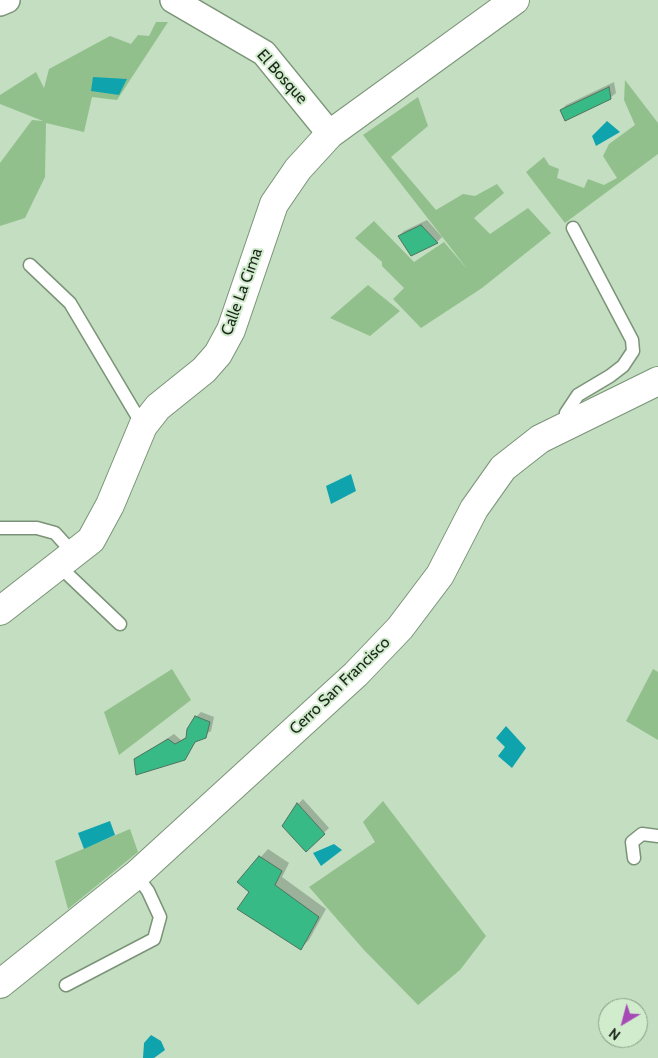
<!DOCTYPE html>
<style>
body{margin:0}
#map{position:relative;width:658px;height:1058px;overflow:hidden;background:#c3dec0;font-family:Cabin,sans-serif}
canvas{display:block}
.north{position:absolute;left:598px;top:998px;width:50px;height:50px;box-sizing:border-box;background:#d0eccd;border:1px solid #889c85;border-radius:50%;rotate:217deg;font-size:14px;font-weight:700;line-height:20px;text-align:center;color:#1b2519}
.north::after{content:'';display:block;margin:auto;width:18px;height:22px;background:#a64ab5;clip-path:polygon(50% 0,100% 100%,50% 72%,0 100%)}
</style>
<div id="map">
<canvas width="658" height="1058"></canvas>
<div class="north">N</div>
</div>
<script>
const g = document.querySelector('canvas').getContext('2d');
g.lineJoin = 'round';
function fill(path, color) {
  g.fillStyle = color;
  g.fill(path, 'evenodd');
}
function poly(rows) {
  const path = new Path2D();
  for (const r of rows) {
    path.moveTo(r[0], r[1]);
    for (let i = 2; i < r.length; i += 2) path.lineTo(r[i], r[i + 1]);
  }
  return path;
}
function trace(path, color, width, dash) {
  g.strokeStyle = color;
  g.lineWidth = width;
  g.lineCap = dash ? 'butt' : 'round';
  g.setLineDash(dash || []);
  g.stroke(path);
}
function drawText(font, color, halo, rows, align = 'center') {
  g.font = font + ' Cabin,sans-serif';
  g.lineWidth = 4;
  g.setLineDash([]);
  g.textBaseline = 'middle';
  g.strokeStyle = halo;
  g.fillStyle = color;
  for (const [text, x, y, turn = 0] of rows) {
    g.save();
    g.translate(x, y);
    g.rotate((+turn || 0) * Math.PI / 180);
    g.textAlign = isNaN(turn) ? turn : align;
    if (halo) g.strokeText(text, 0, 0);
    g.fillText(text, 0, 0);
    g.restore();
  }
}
const green = poly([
 [156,22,168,22,117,100,92,97,84,132,46,123,45,177,25,218,0,226,0,163,32,120,43,121,0,104,0,95,36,72,44,88,49,69,110,36,131,44,138,35,149,36],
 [625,80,658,123,658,154,565,223,526,172,544,157,549,165,559,169,557,178,584,188,588,179,604,185,617,178,603,156,609,144,635,125,624,100],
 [418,97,428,126,391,157,436,210,463,194,475,196,497,184,504,193,474,218,490,234,528,208,551,233,482,288,421,328,393,299,404,288,382,266,382,262,355,238,374,221,414,262,444,242,468,270,363,135],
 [368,285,400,311,370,336,330,318],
 [172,669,191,700,119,755,104,712],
 [653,669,658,672,658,740,626,721],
 [383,801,486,936,460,970,418,1005,364,950,309,887,375,842,363,822],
 [130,829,138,852,68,909,55,861]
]);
const water = poly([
 [93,77,127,79,119,95,91,91],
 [607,121,620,132,596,146,592,136],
 [351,474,356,491,331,504,326,486],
 [506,726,526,748,512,768,498,756,505,747,496,738],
 [110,821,115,835,84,849,78,833],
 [334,844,342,850,321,866,313,853],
 [151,1035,161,1041,165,1050,154,1058,143,1058,144,1043]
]);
const shadow = poly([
 [614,82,616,93,610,98,561,110,566,105],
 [427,220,442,237,437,242,411,255,399,236,404,231],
 [201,712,214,717,211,731,197,740,184,759,136,759,174,734,181,740,188,736,196,717],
 [303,799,329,828,306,850,298,804],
 [268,849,289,863,282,877,326,909,309,940,301,948,239,882]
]);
const building = poly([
 [609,87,611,99,565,121,560,110,609,87],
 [421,225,438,243,411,256,398,236,421,225],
 [195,716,210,722,206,738,195,742,185,760,136,775,134,759,168,739,175,744,186,738,187,729,195,716],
 [297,803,325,834,306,852,282,826,297,803],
 [259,856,282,871,275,885,319,917,301,950,237,909,249,892,237,882,259,856]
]);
const service = poly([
 [30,265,70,303,143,426],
 [567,424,566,413,578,395,610,376,623,366,633,351,632,340,573,228],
 [0,528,37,528,55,533,65,544,70,558],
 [59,566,120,624],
 [634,858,632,842,642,834,658,836],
 [66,985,154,939,160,917,148,891,136,875]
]);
const minor = poly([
 [173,0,264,53,330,134],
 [0,3,7,0]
]);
const tertiary = poly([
 [0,611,91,540,110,505,143,426,158,407,204,370,218,354,231,330,274,204,298,169,330,134,515,0],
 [0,984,136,875,356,674,400,628,440,575,474,509,503,468,540,439,658,381]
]);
const streetNames = [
 ["El Bosque",282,77,48],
 ["Calle La Cima",242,292,-70],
 ["Cerro San Francisco",340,686,-44]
];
fill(green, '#92c08c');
fill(water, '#0fa4ad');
fill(shadow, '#0003');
fill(building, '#38ba86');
trace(building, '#4e7360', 1);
trace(service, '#7b9478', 15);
trace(minor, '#7b9478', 28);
trace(tertiary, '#7b9478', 30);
trace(service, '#fff', 12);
trace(minor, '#fff', 25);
trace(tertiary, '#fff', 28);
drawText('16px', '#1b2519', '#d0eccd', streetNames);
</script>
